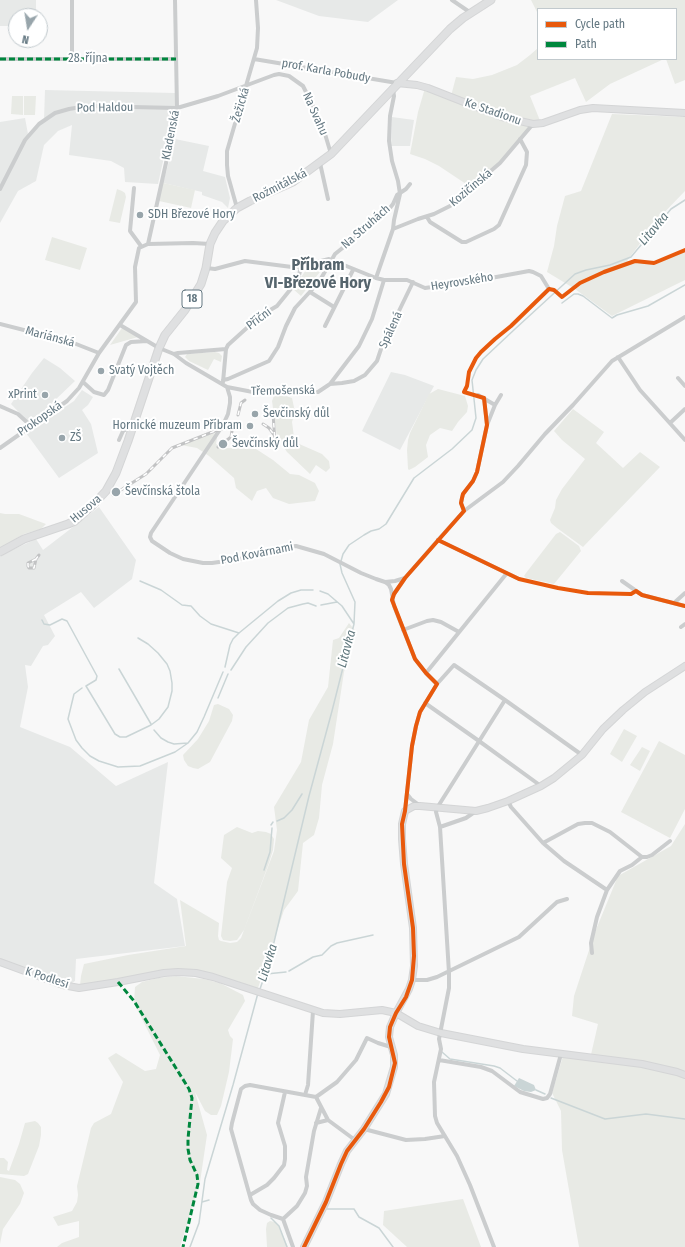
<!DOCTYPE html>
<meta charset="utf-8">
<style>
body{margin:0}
#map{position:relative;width:685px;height:1247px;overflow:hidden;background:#f8f8f8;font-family:"Fira Sans Condensed",sans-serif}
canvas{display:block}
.legend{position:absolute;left:537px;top:8px;width:140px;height:52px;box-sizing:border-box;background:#fff;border:1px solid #c1c9cd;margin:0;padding:5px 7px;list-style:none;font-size:12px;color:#647882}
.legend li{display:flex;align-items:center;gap:8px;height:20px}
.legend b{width:20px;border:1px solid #c1c9cd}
.north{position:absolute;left:8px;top:8px;width:40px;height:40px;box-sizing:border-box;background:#fff;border:1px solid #c1c9cd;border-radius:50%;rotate:192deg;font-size:11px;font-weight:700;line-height:16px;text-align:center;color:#647882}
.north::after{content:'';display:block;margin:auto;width:14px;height:18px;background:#98a5ab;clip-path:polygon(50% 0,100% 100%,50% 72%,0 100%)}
</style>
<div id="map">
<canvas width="685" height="1247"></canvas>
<ul class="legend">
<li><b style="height:5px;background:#e8590c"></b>Cycle path</li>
<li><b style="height:5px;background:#00873e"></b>Path</li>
</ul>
<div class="north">N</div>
</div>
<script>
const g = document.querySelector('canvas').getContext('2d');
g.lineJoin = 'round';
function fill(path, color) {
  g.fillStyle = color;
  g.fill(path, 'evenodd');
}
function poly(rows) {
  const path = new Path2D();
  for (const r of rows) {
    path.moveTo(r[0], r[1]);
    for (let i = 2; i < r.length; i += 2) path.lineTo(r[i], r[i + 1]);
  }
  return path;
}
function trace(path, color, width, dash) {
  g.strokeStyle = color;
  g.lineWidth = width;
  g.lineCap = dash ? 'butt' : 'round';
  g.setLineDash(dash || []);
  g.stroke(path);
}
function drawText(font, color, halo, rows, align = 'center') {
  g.font = font + ' "Fira Sans Condensed",sans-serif';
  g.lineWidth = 4;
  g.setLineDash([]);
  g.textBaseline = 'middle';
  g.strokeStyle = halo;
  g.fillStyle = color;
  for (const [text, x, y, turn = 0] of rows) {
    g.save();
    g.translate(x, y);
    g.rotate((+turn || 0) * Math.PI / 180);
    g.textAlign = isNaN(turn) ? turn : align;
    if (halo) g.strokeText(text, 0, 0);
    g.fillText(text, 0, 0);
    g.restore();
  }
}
const built = poly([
 [0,0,36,0,36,16,16,16,16,26,0,26],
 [276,0,398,0,368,22,319,16],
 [45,90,175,93,175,107,158,184,125,182,124,168,111,161,69,155,72,125,58,131,44,145,36,181,18,191,0,223,0,122,25,118,28,134,44,120],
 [392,117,414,120,410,146,391,146],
 [175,139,209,146,203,171,225,177,230,198,228,208,222,202,202,195,202,192,163,183],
 [44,358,60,368,75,381,30,424,11,404,32,373],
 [391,372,405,375,434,386,400,450,362,431],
 [82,390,93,397,88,405,82,410,91,424,98,453,59,478,26,433,74,401],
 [99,507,136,560,132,579,94,608,81,592,44,615,55,636,48,645,43,646,31,666,25,665,28,687,20,727,70,747,116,786,168,762,154,883,177,899,185,946,76,959,75,981,70,984,0,959,0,557,10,551,36,539,43,550]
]);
const green = poly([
 [531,0,685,0,685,80,675,84,666,59,676,59,676,9,538,9,538,14],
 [538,48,538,59,664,59,610,84,586,102,575,78,530,96,541,123,508,119,451,96,456,77,473,79,492,75,517,65,530,55],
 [425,88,531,124,500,163,469,186,439,166,425,159,410,154,418,112],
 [12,96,23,96,23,115,11,114],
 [24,96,36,96,35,115,24,115],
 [612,114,685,117,685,191,659,218,627,261,653,264,685,251,685,280,612,316,575,289,547,272,554,246,557,226,565,196,581,191],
 [163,183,195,190,191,208,159,201],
 [117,189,122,191,125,193,126,197,120,223,109,221],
 [52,237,87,248,80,270,45,260],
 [327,263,301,296,293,289,308,267],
 [122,328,138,337,110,345],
 [215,352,219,353,222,356,221,362,214,359,208,370,189,361,185,357,187,354],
 [438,389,465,396,468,406,467,412,458,422,452,431,440,428,430,435,426,445,428,457,415,467,409,470,408,469,407,450,408,440,410,433,429,394],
 [274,396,286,396,292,398,295,412,292,422,294,437,297,443,322,454,329,461,330,468,326,472,316,465,310,474,287,452,277,437,272,401],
 [573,409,604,432,596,443,623,468,640,452,660,467,583,547,557,528,551,523,550,520,555,508,556,500,562,489,585,459,562,440,554,431],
 [218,432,216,444,224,448,256,449,273,460,290,474,299,475,315,483,319,491,315,501,289,504,273,498,266,488,257,491,252,501,236,488,234,478,209,456,197,448,181,445,202,437],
 [0,513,5,514,19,514,46,524,41,529,24,534,0,548],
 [560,532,579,546,581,551,554,584,526,578,524,576,526,573,556,534],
 [349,623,357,633,344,672,333,744,322,785,319,818,314,835,303,843,298,891,284,910,258,988,217,975,176,969,80,985,81,976,84,964,128,955,186,946,180,900,219,923,218,936,219,940,221,941,230,943,237,942,241,938,274,851,277,830,274,807,301,762,309,720,328,687,333,640,339,638],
 [218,704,229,709,233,715,232,721,210,762,198,769,193,768,188,766,184,760,183,755,198,739,209,721,214,705],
 [624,729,637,736,622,762,610,754],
 [659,741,685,755,685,809,670,838,621,812],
 [642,747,650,751,640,771,630,765],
 [685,824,685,1247,579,1247,562,1150,561,1111,552,1093,563,1056,590,1059,598,1024,572,1016,574,996,595,932,618,876,671,846],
 [237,827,252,833,258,831,266,832,271,834,274,839,273,850,269,863,244,930,237,940,230,941,223,940,221,936,227,882,232,868,221,858,224,835],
 [176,976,204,979,220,983,243,995,245,1001,228,1030,230,1036,233,1039,229,1072,221,1106,217,1115,211,1115,205,1111,195,1092,207,1135,200,1182,180,1247,57,1247,62,1243,79,1237,79,1221,58,1226,53,1217,72,1211,77,1202,78,1195,77,1186,91,1128,94,1123,111,1114,123,1082,108,1058,116,1053,145,1071,156,1069,160,1055,134,1003,135,987,142,982,158,978],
 [35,1121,38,1123,41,1127,41,1135,39,1146,28,1174,24,1176,0,1174,0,1158,4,1158,8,1162,7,1170,9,1171,19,1144,25,1123],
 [0,1177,15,1180,20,1184,24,1193,20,1204,3,1229,0,1244],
 [463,1199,481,1247,407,1247,383,1225,384,1211],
 [270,1221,275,1222,279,1226,288,1247,267,1247,266,1229,267,1223]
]);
const water = poly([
 [519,1078,534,1085,536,1090,531,1092,524,1091,514,1086]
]);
const stream = poly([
 [562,303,574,294,578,294,583,296,612,318,617,315,648,306,685,285],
 [341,561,343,554,349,545,364,535,371,531,379,529,386,524,414,478,452,449,472,430,476,418,472,380,476,370,483,359,515,329,575,274,586,270,610,265,631,257,671,209,685,200],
 [140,581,161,590,182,605,191,606,200,616,211,624,239,633],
 [320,591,328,594,342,606,354,624],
 [321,605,337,602],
 [42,620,44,624,50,625,62,619,67,621,97,676,96,680,86,686,115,734,120,737,126,737,151,725,159,719,168,707,172,691,172,683,170,671,167,664,158,653,148,644,138,638],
 [225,667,230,645,233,639,239,633,278,601,291,593,301,590,313,590],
 [119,669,151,724],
 [231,670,246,647,268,623,288,608,303,604,308,603,316,606],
 [82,688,74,694,68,719,76,740,82,748,90,756,99,761,118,767,140,766,175,752,188,743],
 [218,698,228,674],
 [154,730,161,738,168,742,174,744,188,743,197,732,204,717,223,672],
 [277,821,284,818,292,810,302,794],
 [271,825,273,822],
 [264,870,270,852,272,828],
 [289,971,313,957,322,955,331,946,337,943,373,935],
 [266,974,286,972],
 [260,989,269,963,309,796,332,711,354,624,355,602,342,573,340,564],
 [442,1052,450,1059,494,1066,500,1068,517,1081],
 [536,1090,545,1094],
 [551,1098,605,1119,646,1114,685,1119],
 [202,1202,209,1200],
 [326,1209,354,1209,359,1217,379,1228,393,1247],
 [271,1218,279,1226,287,1247],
 [190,1247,199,1223,205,1179,233,1085,258,993]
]);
const street = poly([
 [452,0,471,13],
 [0,59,176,59],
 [72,59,72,0],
 [254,59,397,83],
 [320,163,328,199],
 [134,188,130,231,141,246],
 [0,189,25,140,39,124,55,113,69,109,87,106,177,108,218,96,274,75,279,74,289,76,303,86,322,124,331,154],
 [237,208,228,176,227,165,227,151,257,48,258,28,256,0],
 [427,217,430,222,462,242,466,242,494,229,499,225,526,165,527,152,520,139],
 [393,229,418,219,434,214,450,206,500,163,533,124],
 [148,244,176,118,177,108,175,0],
 [206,268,215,269,245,261,292,267,301,266,329,259,376,278,384,280,407,280,425,288,480,280,529,271,533,272,541,276,549,289],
 [376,278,393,229,394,220,400,194,398,181,392,161,389,141,390,116,394,96,393,89],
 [310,292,334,307],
 [0,324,71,342,99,353],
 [120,325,159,348,174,354,186,363,227,387,258,393,318,392,330,384,359,346,372,319,384,280],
 [325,326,353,270],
 [174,354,178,353,226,349],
 [618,357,640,390,685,440],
 [678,378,685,386],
 [223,380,228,379,269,361,278,347,286,326,295,308,319,282,335,254,386,213,393,204,397,195,406,189,410,184],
 [83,382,94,392,104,395,108,390,126,345,131,342,147,341],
 [223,382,226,349,228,345,260,316,277,306,298,280,301,266],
 [330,384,342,383,354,381,365,375,377,361,382,346,413,282],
 [227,387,230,397,230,403,228,414,223,425,151,533,150,537,152,541,170,553,183,559,203,563,212,563,240,559,277,548,296,546,324,554,361,573,376,579,385,582,395,581,405,578],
 [478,395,495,405],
 [0,406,18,414,31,426],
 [670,423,685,409],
 [487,425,495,405,501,395],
 [119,440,123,431,132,426],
 [0,448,67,401,79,388,99,353,136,302,135,267,139,248,148,244,193,243,210,244],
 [464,511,461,503,462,498,463,494,473,481,477,472,487,425,484,398],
 [438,540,519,579],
 [622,581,642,595,685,606],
 [385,582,389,585,391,589,394,606,415,659,426,673,437,684,420,712,416,726,412,746,405,811],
 [392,600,394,594,405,578,438,540,464,511,503,482,518,466,545,434,573,405,612,361,685,317],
 [674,603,685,593],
 [681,627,685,624],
 [403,630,427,621,433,620,441,622,459,632],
 [426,673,507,573],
 [437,684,454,665,505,700,437,808,436,812,440,827,449,973,449,988,439,1039,441,1049,434,1082,435,1116,437,1123,457,1156,470,1185,494,1247],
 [505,700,582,755],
 [425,703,479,741,541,786],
 [407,794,411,799,419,805],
 [508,801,511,807,543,843,564,861,607,890,620,871,632,865,642,857,647,857,652,855,670,841],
 [440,827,466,818,476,811],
 [543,843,578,824,585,823,592,823,610,832,642,857],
 [592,953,591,943,597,917,607,890],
 [412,980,427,980,437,977,519,937,557,902,567,899],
 [439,1060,481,1067,492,1071,520,1092,543,1099,547,1098,550,1094,561,1054],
 [305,1095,308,1085,313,1011],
 [316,1097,328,1120,355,1140],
 [316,1123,328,1120],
 [364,1129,406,1140,425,1139,445,1136],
 [250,1195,267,1185,274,1178,284,1165,285,1159,285,1146,278,1123,285,1092],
 [283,1219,271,1215,260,1210,253,1204,251,1200,231,1129,232,1123,241,1089,245,1086,250,1085,316,1097,337,1082,356,1060,367,1038,378,1043,391,1047],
 [293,1247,283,1219,297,1206,305,1193,307,1186,306,1177,314,1131,321,1108]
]);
const secondary = poly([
 [397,83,417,85,428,88,502,117,533,124,543,123,580,110,593,108,685,113],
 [0,962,63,985,79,988,118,982,164,973,178,972,196,973,213,977,323,1013,340,1014,382,1010,396,1013,418,1026,441,1033,523,1049,642,1064,677,1072,685,1075],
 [304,1247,326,1202,341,1164,347,1151,364,1129,386,1094,394,1067,394,1055,389,1037,390,1027,396,1013,409,989,412,980,414,966,413,928,404,864,402,839,402,824,405,811,414,806,420,806,465,810,476,811,488,808,508,801,541,786,554,778,582,755,603,729,623,710,645,692,685,666]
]);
const primary = poly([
 [0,552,24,539,68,524,75,521,92,506,106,491,116,473,128,441,159,348,165,335,185,310,201,284,206,268,210,244,215,233,223,221,237,208,250,201,293,182,331,154,450,29,463,18,491,0]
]);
const rail = poly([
 [273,414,275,441],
 [238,415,241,403,245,400],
 [263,424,269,428,275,436],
 [113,495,146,474,172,448,215,431,230,427,232,431,231,437,218,447],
 [36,559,28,563,28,566,29,568,34,568,36,559,39,555]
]);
const quiet = poly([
 [0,59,176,59],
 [118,982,134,1001,189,1089,192,1098,188,1139,188,1149,190,1160,197,1175,198,1184,183,1247]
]);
const cycleway = poly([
 [438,540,519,579,558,588,588,593,631,594,636,591,642,595,685,606],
 [304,1247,326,1202,341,1164,347,1151,364,1129,381,1102,389,1087,395,1063,389,1037,390,1027,396,1013,406,997,412,980,414,956,413,928,404,864,402,824,405,811,412,746,416,726,420,712,437,684,426,673,415,659,392,600,394,594,405,578,464,511,461,503,462,498,463,494,473,481,477,472,487,425,484,398,464,392,467,386,469,372,476,358,481,352,495,339,511,326,549,289,554,290,562,297,580,283,604,272,635,261,654,263,685,250]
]);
const markers = [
 [140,215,4,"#98a5ab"],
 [101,371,4,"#98a5ab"],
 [45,395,4,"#98a5ab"],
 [255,414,4,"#98a5ab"],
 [250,426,4,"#98a5ab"],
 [62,438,4,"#98a5ab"],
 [223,444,5,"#98a5ab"],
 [116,492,5,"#98a5ab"]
];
const shields = [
 [192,299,20]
];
const shieldNames = [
 ["18",192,299]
];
const streetNames = [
 ["28. října",88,59],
 ["prof. Karla Pobudy",326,71,10],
 ["Žežická",241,105,-74],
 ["Pod Haldou",105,108,-1],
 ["Ke Stadionu",493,112,19],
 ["Na Svahu",315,114,66],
 ["Kladenská",171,135,-79],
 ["Rožmitálská",280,186,-27],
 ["Kozičínská",471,188,-40],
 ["Na Struhách",366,227,-41],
 ["Heyrovského",462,282,-9],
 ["Příční",259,319,-37],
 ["Spálená",391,330,-65],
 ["Mariánská",50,337,15],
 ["Třemošenská",283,391,-1],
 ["Prokopská",40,419,-35],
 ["Husova",86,509,-40],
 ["Pod Kovárnami",257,554,-11],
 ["K Podlesí",47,978,18]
];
const poiNames = [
 ["SDH Březové Hory",148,215],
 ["Svatý Vojtěch",109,371],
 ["xPrint",37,395,"right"],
 ["Ševčinský důl",263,414],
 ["Hornické muzeum Příbram",242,426,"right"],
 ["ZŠ",70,438],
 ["Ševčínský důl",232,444],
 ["Ševčínská štola",125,492]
];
const waterNames = [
 ["Litavka",654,229,-50],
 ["Litavka",347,649,-75],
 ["Litavka",268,963,-73]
];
const districtNames = [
 ["Příbram",318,266],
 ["VI-Březové Hory",318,284]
];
fill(built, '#e7e9e8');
fill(green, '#e8eae5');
fill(water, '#cad5d6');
trace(stream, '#cad5d6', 1.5);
trace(secondary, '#d4d5d6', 8);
trace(primary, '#d4d5d6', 9);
trace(street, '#cbcdce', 4);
trace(secondary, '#dfe0e1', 6);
trace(primary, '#dfe0e1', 7);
trace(rail, '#c2c3c4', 3);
trace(rail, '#fff', 1.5, [4.5]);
trace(quiet, '#00873e', 3, [6, 3]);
trace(cycleway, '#e8590c', 4);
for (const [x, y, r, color] of markers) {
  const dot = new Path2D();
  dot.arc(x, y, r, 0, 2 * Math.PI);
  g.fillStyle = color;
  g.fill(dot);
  trace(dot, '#fff', 1.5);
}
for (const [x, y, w] of shields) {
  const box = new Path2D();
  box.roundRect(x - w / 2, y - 9, w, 18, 3);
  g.fillStyle = '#fff';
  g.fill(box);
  trace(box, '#647882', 1);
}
drawText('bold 11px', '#647882', null, shieldNames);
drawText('12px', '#647882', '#fff', streetNames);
drawText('12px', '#647882', '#fff', poiNames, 'left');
drawText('italic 13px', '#5f777c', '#fff', waterNames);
drawText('bold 16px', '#56656d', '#fff', districtNames);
</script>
